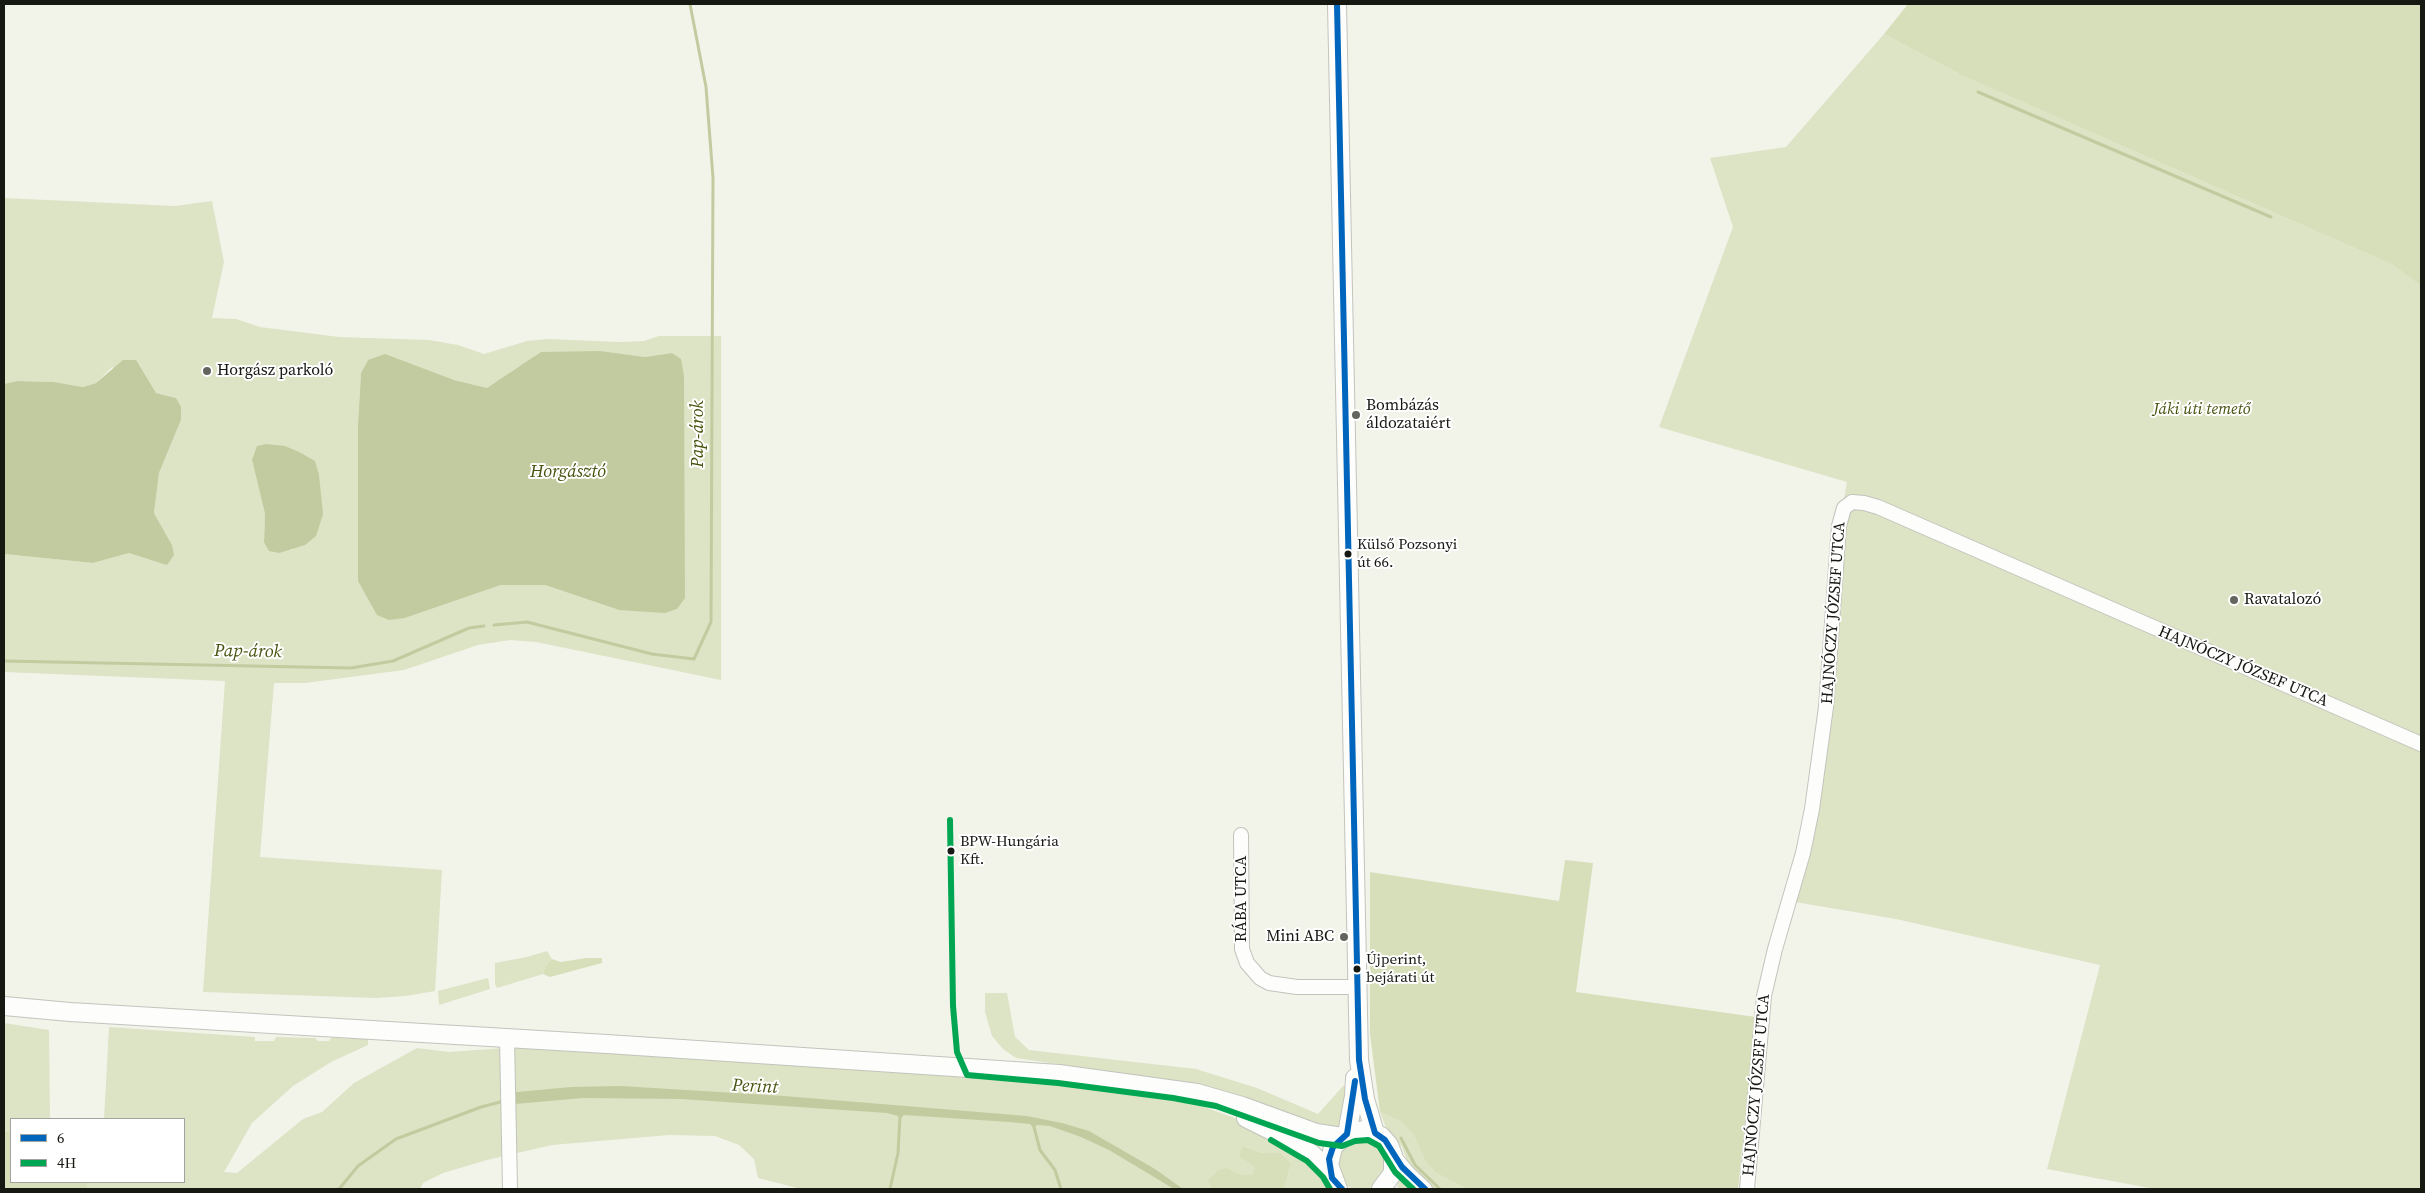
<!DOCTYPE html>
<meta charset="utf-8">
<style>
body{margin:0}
#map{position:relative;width:2425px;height:1193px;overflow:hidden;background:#f2f4ea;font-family:"Source Serif 4",serif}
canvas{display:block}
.frame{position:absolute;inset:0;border:5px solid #161812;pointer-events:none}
.legend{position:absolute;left:10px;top:1118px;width:175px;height:65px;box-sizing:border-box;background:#fff;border:1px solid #a2a3a0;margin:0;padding:6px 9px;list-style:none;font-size:15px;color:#161812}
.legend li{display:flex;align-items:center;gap:10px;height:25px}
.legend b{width:25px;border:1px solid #a2a3a0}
</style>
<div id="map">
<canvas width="2425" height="1193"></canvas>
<div class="frame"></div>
<ul class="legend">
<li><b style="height:6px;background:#0065bd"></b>6</li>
<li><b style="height:6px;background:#00a651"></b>4H</li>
</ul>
</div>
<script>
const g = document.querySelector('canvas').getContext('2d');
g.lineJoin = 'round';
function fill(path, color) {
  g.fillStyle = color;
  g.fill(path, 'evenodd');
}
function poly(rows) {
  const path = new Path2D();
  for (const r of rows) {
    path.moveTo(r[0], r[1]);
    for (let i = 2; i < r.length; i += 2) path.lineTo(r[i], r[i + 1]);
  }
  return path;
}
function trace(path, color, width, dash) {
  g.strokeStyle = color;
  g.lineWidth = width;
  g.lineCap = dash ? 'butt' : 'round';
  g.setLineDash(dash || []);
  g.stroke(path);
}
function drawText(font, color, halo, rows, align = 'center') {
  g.font = font + ' "Source Serif 4",serif';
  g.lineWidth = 4;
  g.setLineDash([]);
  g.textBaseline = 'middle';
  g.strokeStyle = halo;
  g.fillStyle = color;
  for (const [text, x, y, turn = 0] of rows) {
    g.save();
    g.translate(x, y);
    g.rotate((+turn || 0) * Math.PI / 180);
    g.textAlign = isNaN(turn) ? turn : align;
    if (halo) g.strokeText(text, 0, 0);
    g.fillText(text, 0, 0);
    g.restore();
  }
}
const green = poly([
 [1884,34,1963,76,2391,264,2421,286,2421,1189,2155,1189,2047,1169,2100,965,1896,919,1789,901,1812,809,1839,526,1847,482,1659,427,1733,227,1710,158,1786,147],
 [4,198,175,206,212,201,224,262,212,318,236,319,260,327,339,337,429,340,458,345,484,354,527,341,548,339,620,342,644,341,659,336,721,336,721,680,536,642,510,640,478,645,404,670,305,683,274,683,260,857,442,870,435,991,406,996,376,998,203,992,225,681,4,672,4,554,93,563,129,553,167,564,172,545,154,513,159,473,181,420,176,398,156,393,152,387,112,367,96,383,83,387,54,382,17,381,4,384],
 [601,351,645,357,672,353,619,610,545,585,501,585,405,618,358,424,361,373,368,360,487,388],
 [252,460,292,550,264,542,265,514],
 [547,951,552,959,545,967,543,974,497,988,495,984,495,963,527,957],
 [488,978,490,989,439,1005,438,991],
 [985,993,1007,993,1015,1037,1029,1050,1196,1069,1257,1088,1318,1114,1343,1086,1354,1086,1349,1122,1335,1133,1184,1083,1016,1058,1003,1049,992,1036,985,1012],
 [4,1023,49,1030,50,1119,11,1119,11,1132,4,1131],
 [109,1027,255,1037,255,1041,274,1041,276,1037,315,1038,318,1041,329,1041,331,1038,337,1038,368,1039,368,1045,331,1062,293,1086,252,1123,224,1172,237,1173,303,1119,322,1112,354,1083,417,1048,449,1052,532,1046,1067,1082,1165,1097,1199,1105,1254,1125,1312,1158,1330,1189,1284,1189,1291,1163,1281,1153,1262,1153,1243,1146,1255,1167,1252,1175,1242,1175,1228,1168,1211,1187,1213,1189,801,1189,758,1178,754,1159,739,1145,715,1136,669,1135,552,1145,487,1160,443,1173,423,1183,420,1189,87,1189,87,1182,184,1182,184,1119,104,1119],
 [1380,1112,1400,1121,1413,1134,1425,1161,1436,1173,1467,1189,1432,1189,1410,1169,1402,1147,1388,1133],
 [1353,1136,1380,1142,1388,1168,1369,1189,1353,1189,1343,1184,1333,1160],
 [1401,1175,1419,1189,1401,1189,1397,1187]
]);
const forest = poly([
 [1908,4,2421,4,2421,286,2391,264,1963,76,1884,34],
 [1565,860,1593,863,1576,992,1756,1017,1738,1189,1467,1189,1436,1173,1425,1161,1413,1134,1400,1121,1380,1112,1370,1034,1370,872,1559,901],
 [586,958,602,958,602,963,550,977,543,974,545,967,552,959,561,962],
 [4,1131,11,1132,11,1182,87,1182,87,1189,4,1189],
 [1243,1146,1262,1153,1281,1153,1291,1163,1284,1189,1213,1189,1211,1187,1208,1180,1219,1170,1228,1168,1242,1175,1252,1175,1255,1167,1239,1156]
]);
const water = poly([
 [601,351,645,357,672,353,681,359,684,376,685,598,677,609,665,613,619,610,545,585,501,585,405,618,389,620,377,615,358,581,358,424,361,373,368,360,385,354,454,380,487,388,541,352],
 [123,360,136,360,156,393,176,398,181,407,181,420,159,473,154,513,172,545,174,555,167,565,129,553,93,563,4,554,4,384,17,381,54,382,83,387,96,383],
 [266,444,285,446,299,452,315,461,319,475,323,514,316,536,305,545,279,553,269,551,264,542,265,514,252,460,257,446],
 [621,1086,784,1096,1027,1116,1062,1123,1089,1131,1155,1169,1183,1189,1174,1189,1109,1150,1081,1137,1050,1126,1036,1125,1035,1130,1030,1124,1009,1122,904,1115,900,1119,898,1116,887,1113,681,1099,583,1098,504,1105,505,1095,517,1092,571,1087]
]);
const stream = poly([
 [1978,92,2271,217],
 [494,625,527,622,652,654,694,659,711,622,713,178,706,87,690,4],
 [4,661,351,668,393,661,469,628,484,626],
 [1034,1127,1040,1150,1055,1170,1061,1189],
 [1401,1138,1415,1165,1440,1189],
 [339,1189,358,1166,396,1139,481,1107,504,1101],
 [890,1189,898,1153,900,1116]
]);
const minor = poly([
 [1241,835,1242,949,1247,963,1260,978,1269,983,1297,987,1357,987],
 [507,1038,510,1189],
 [1393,1155,1407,1172,1425,1189],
 [1747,1189,1764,996,1775,949,1803,853,1812,809,1826,707,1839,526,1844,508,1852,502,1864,503,1878,507,2421,744]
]);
const major = poly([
 [1337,4,1359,1060,1365,1099,1375,1133],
 [4,1006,70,1012,607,1044,1059,1074,1197,1093,1242,1106,1316,1133,1342,1137],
 [1246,1118,1296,1143,1312,1154,1330,1172],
 [1347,1134,1354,1096,1355,1078],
 [1338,1189,1329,1165,1333,1147,1347,1134,1364,1130,1381,1136,1389,1145,1393,1155,1393,1173,1381,1189]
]);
const bus1 = poly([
 [1337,4,1359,1060,1365,1099,1375,1133,1385,1140,1402,1167,1425,1189],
 [1342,1189,1332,1178,1329,1159,1333,1147,1347,1134,1355,1081]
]);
const bus2 = poly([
 [950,820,953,1006,957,1052,967,1075,1058,1083,1173,1098,1216,1106,1319,1143,1342,1146,1355,1141,1368,1140,1379,1146,1395,1172,1413,1189],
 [1271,1140,1307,1161,1323,1177,1330,1189]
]);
const markers = [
 [207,371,5,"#63655e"],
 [1356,415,5,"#63655e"],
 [1348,554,4.5,"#161812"],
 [2234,600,5,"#63655e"],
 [951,851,4.5,"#161812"],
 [1344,937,5,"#63655e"],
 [1357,969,4.5,"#161812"]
];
const busNames = [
 ["Külső Pozsonyi",1357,545],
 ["út 66.",1357,563],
 ["BPW-Hungária",960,842],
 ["Kft.",960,860],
 ["Újperint,",1366,960],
 ["bejárati út",1366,978]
];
const poiNames = [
 ["Horgász parkoló",217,371],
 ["Bombázás",1366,406],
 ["áldozataiért",1366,424],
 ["Ravatalozó",2244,600],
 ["Mini ABC",1334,937,"right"]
];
const parkNames = [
 ["Jáki úti temető",2202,410]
];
const streetNames = [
 ["HAJNÓCZY JÓZSEF UTCA",1834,613,-86],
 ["HAJNÓCZY JÓZSEF UTCA",2243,667,23],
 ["RÁBA UTCA",1242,899,-90],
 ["HAJNÓCZY JÓZSEF UTCA",1757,1085,-85]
];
const waterNames = [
 ["Pap-árok",698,434,-90],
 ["Horgásztó",568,472],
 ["Pap-árok",248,652,1],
 ["Perint",755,1087,3]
];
fill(green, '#dde3c5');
fill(forest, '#d7dfba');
fill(water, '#c2cb9f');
trace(stream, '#c2cb9f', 3);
trace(minor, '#c2c4bc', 16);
trace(major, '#c2c4bc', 20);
trace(minor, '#fdfdfc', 14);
trace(major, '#fdfdfc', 18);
trace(bus1, '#0065bd', 6);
trace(bus2, '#00a651', 6);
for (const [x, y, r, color] of markers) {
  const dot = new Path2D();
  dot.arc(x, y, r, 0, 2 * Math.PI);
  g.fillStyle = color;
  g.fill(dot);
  trace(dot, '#fff', 2);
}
drawText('15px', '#161812', '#fff', busNames, 'left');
drawText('16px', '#161812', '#fff', poiNames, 'left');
drawText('italic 16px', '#464f0a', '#fff', parkNames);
drawText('16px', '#161812', '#fff', streetNames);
drawText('italic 18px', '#495310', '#fff', waterNames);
</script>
